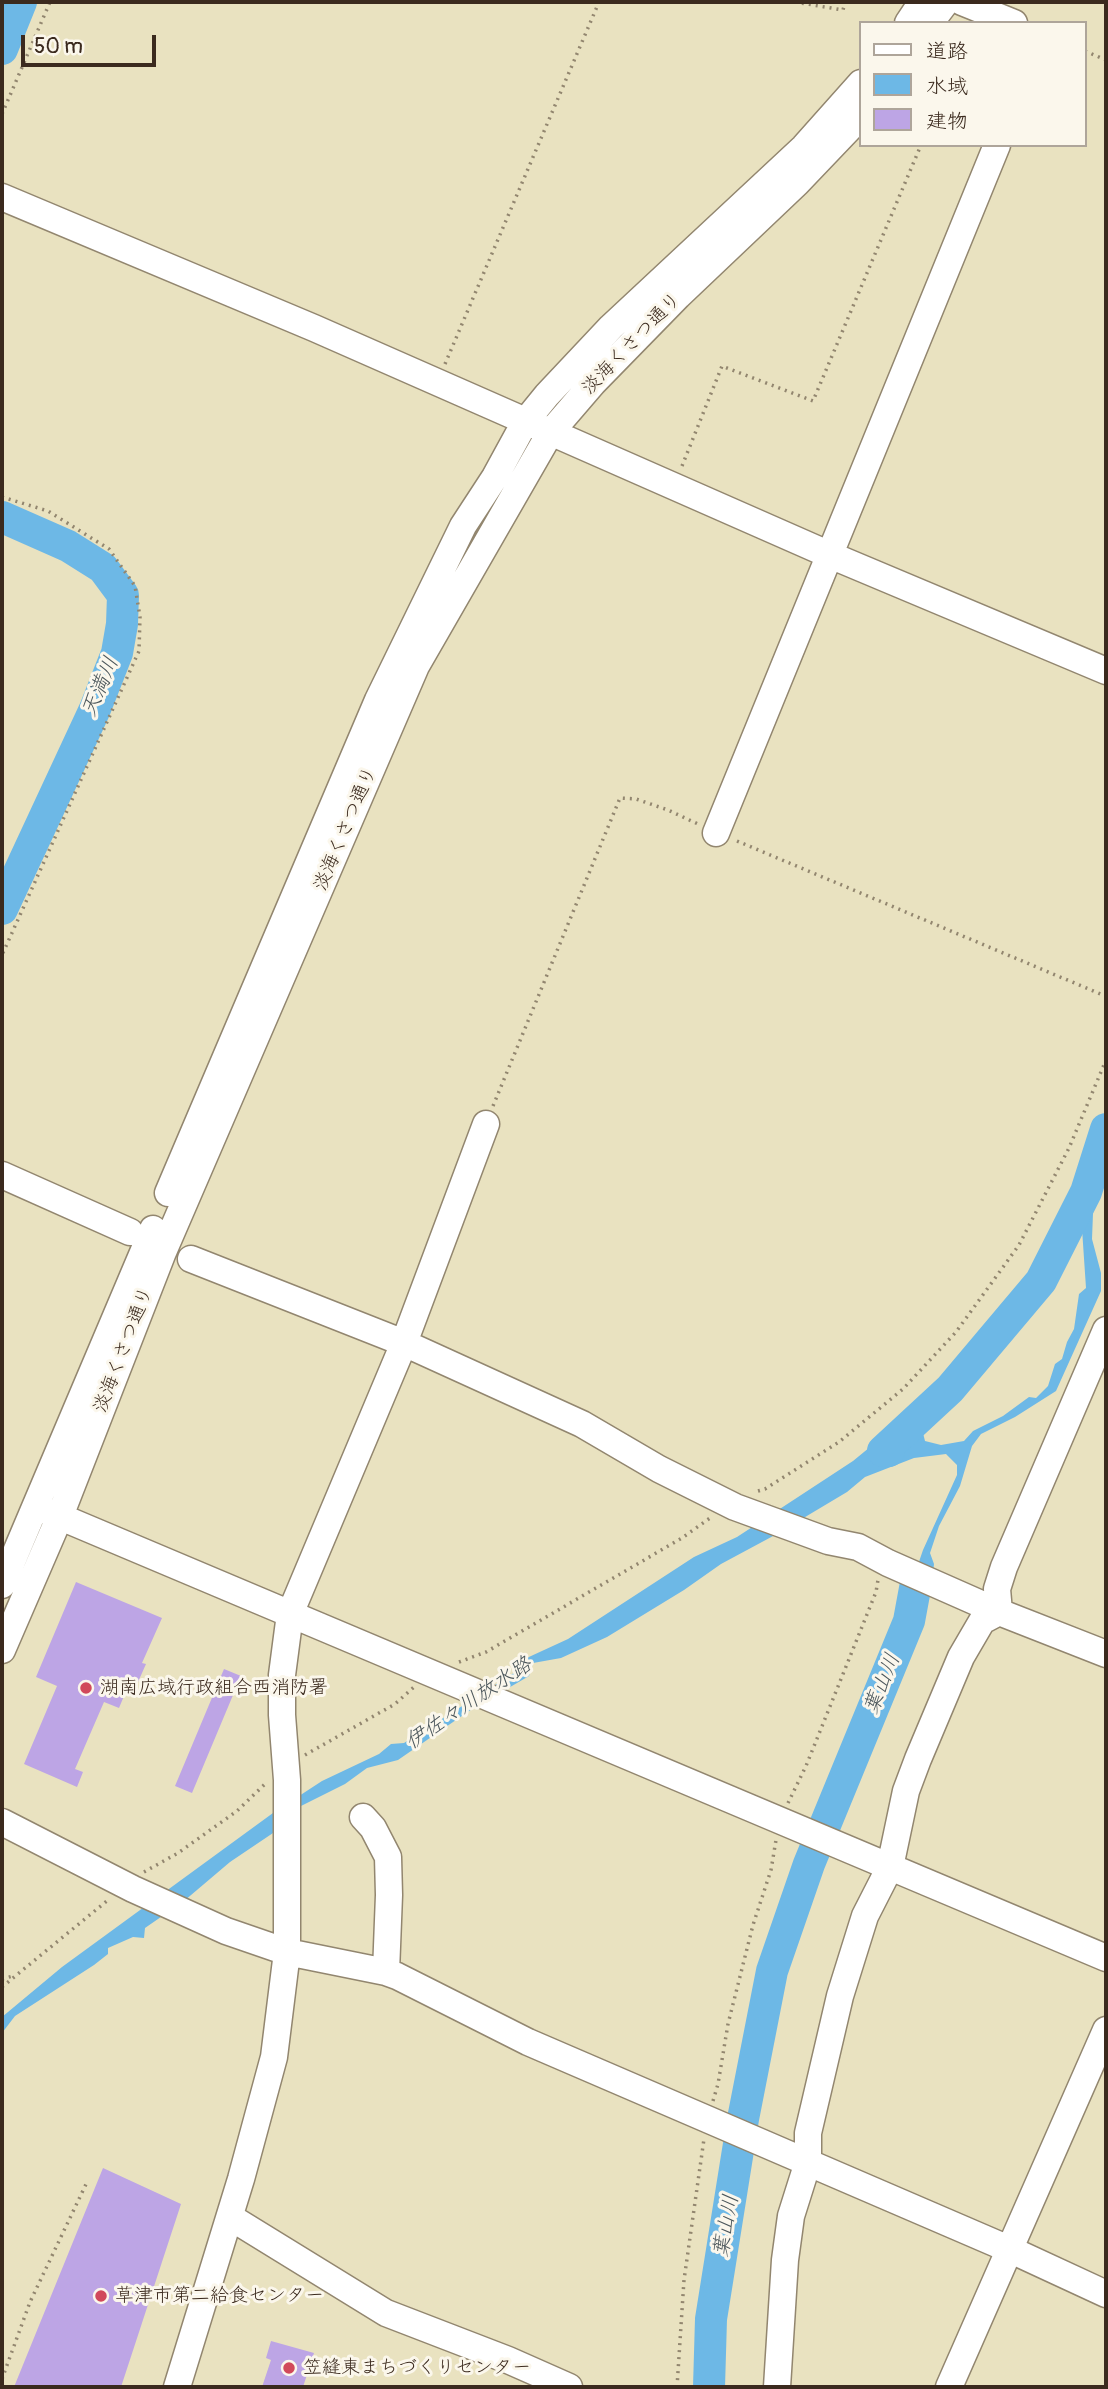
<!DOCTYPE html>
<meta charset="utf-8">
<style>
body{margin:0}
#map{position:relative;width:1108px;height:2389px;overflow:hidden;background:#e9e2c0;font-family:Pangolin,"Klee One",sans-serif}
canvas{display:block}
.frame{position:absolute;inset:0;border:4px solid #3b2a1e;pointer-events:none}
.legend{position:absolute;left:859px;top:21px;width:228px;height:126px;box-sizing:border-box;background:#fbf7ec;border:2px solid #aea59a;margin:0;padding:9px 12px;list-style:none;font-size:21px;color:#3b2a1e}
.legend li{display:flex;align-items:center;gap:14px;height:35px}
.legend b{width:35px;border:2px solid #aea59a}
.scale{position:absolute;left:21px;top:35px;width:135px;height:32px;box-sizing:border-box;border:4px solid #3b2a1e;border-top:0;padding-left:9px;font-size:21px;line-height:24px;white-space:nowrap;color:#3b2a1e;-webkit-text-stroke:5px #fbf7ec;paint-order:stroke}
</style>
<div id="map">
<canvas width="1108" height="2389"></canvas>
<div class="frame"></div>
<ul class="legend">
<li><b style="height:9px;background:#fff"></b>道路</li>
<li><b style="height:19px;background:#6db8e6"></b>水域</li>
<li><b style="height:19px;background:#bda5e5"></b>建物</li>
</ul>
<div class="scale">50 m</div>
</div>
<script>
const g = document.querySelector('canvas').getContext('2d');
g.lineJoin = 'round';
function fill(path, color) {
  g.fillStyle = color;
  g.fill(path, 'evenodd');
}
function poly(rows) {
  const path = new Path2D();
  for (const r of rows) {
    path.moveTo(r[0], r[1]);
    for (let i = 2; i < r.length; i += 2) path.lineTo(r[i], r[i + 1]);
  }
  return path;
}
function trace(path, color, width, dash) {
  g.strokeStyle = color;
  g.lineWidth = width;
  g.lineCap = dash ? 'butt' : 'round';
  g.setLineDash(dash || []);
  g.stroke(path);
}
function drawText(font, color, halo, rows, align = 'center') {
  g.font = font + ' Pangolin,"Klee One",sans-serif';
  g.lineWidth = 6;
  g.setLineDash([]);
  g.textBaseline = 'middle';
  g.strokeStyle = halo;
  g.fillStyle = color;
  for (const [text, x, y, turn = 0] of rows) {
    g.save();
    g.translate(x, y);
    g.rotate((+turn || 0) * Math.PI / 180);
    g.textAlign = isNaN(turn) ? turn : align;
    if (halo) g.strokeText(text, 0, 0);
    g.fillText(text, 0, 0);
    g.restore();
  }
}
const water = poly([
 [1106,1123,1106,1143,1094,1188,1092,1239,1101,1273,1101,1291,1056,1391,1015,1417,981,1434,972,1446,960,1486,939,1526,930,1553,934,1564,931,1589,913,1614,910,1630,905,1619,909,1591,923,1550,957,1475,957,1465,946,1454,914,1458,865,1477,847,1492,775,1535,721,1564,684,1590,607,1637,561,1658,533,1663,529,1676,469,1711,398,1760,367,1768,345,1784,301,1806,276,1831,230,1862,184,1901,145,1928,144,1938,133,1937,108,1948,108,1954,94,1965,15,2016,2,2033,2,2017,62,1967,273,1813,322,1781,379,1754,391,1744,404,1743,517,1671,518,1662,568,1639,694,1557,737,1537,853,1461,903,1420,923,1433,925,1441,941,1445,964,1441,973,1431,1003,1416,1029,1397,1036,1398,1048,1386,1055,1364,1062,1359,1067,1342,1074,1329,1079,1294,1086,1288,1081,1214,1075,1196]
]);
const river = poly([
 [2,49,21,2],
 [2,517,68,546,103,568,123,595,122,624,117,653,95,709,2,909],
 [889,1451,883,1451,950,1389,1041,1281,1086,1192,1106,1129],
 [709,2387,711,2319,743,2119,772,1971,809,1864,909,1621,916,1583]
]);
const building = poly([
 [76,1582,162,1618,142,1663,146,1664,138,1682,136,1681,133,1686,129,1684,119,1708,104,1702,75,1769,83,1772,77,1787,24,1764,57,1686,36,1677],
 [224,1669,241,1676,192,1793,175,1786],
 [103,2168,181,2204,121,2387,14,2387],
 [271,2341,314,2353,303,2387,262,2387,271,2360,266,2358]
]);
const path = poly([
 [795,2,843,10,845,2],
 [1085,51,1106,60],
 [2,114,50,2],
 [445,364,599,2],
 [682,466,722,366,813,401,921,145],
 [2,497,48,511,109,549,135,586,140,617,139,651,2,955],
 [737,841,1103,995],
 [493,1106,620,798,636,799,668,810,698,824],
 [758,1491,765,1489,839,1442,903,1389,956,1332,1019,1245,1069,1148,1106,1060],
 [459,1662,486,1652,682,1538,710,1518],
 [305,1755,395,1704,414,1687],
 [788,1803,806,1766,876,1592,878,1580],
 [144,1872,178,1853,237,1811,265,1784],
 [2,1979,13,1976],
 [2,1987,108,1900],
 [713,2101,718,2084,728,2024,753,1925,771,1870,776,1840],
 [2,2379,30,2302,88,2180],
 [677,2387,684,2280,704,2139]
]);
const minor = poly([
 [962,2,1014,23],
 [908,23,922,2],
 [930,23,946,2],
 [2,197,314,328,830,555,1106,671],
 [716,833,997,145],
 [2,1175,130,1232],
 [168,1193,378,700,463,526,495,477,525,422,547,395,611,327,804,147,861,83],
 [191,1259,404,1343,582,1424,659,1469,735,1507,828,1541,858,1547,888,1563,999,1612,1106,1654],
 [44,1510,1106,1958],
 [2,1585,153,1229],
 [999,1612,997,1589,1004,1567,1106,1330],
 [2,1650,60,1516,163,1252,416,666,550,433,593,383,678,296,797,183,861,116],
 [363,1817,373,1828,388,1857,389,1895,386,1972],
 [2,1822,133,1889,226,1931,287,1952,386,1972,397,1976,528,2042,1011,2250,1106,2294],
 [230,2217,386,2313,508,2360,569,2387],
 [177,2387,241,2179,274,2057,287,1952,287,1780,282,1715,282,1675,290,1614,404,1343,486,1124],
 [777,2387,785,2260,791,2216,808,2162,808,2133,840,1996,865,1916,890,1867,906,1791,918,1759,961,1657,982,1621,999,1612],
 [949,2387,1106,2030]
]);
const markers = [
 [86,1688,7,"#d1495b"],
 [101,2296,7,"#d1495b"],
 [289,2368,7,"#d1495b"]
];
const streetNames = [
 ["淡海くさつ通り",632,344,-46],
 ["淡海くさつ通り",346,829,-67],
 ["淡海くさつ通り",124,1350,-69]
];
const poiNames = [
 ["湖南広域行政組合西消防署",100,1688],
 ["草津市第二給食センター",115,2296],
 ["笠縫東まちづくりセンター",303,2368]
];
const waterNames = [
 ["天満川",101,687,-67],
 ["葉山川",883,1684,-68],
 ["伊佐々川放水路",469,1704,-34],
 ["葉山川",727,2226,-80]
];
fill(water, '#6db8e6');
trace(river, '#6db8e6', 32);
fill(building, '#bda5e5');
trace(minor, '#92866f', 29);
trace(path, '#92866f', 3.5, [2, 5]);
trace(minor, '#fff', 26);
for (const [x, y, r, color] of markers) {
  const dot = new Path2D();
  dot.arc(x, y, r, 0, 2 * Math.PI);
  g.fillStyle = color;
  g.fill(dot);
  trace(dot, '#fbf7ec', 2.5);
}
drawText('19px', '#3b2a1e', '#fbf7ec', streetNames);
drawText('19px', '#3b2a1e', '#fbf7ec', poiNames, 'left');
drawText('italic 21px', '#4a555a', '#fbf7ec', waterNames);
</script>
